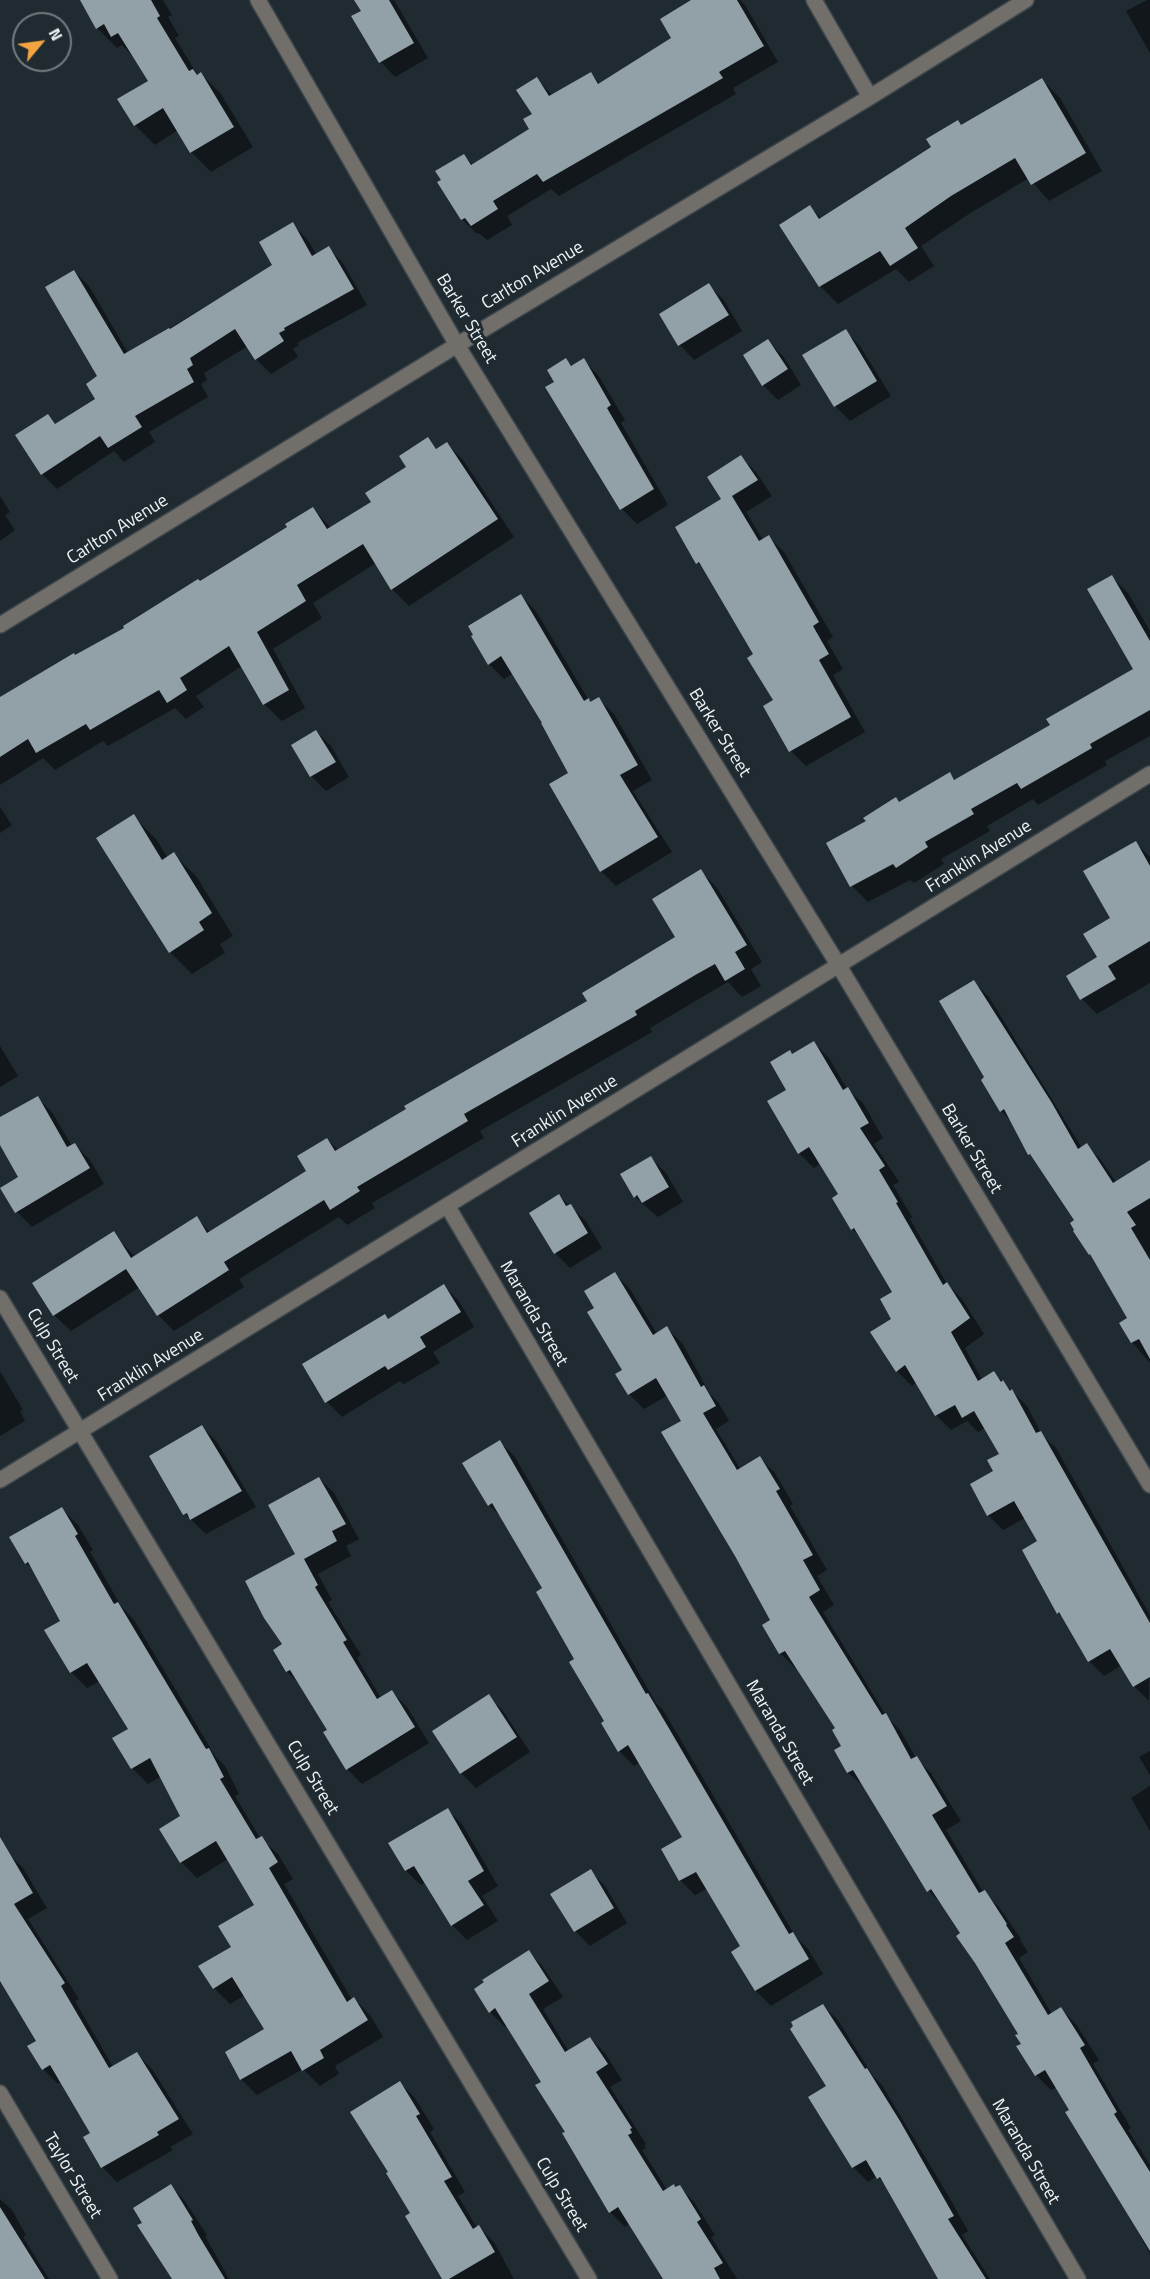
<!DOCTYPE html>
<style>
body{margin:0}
#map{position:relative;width:1150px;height:2279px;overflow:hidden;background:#202b31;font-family:"Titillium Web",sans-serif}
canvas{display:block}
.north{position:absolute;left:12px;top:12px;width:60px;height:60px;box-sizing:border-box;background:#202b31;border:2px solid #727b80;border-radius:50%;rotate:61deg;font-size:16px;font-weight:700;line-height:24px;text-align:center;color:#ecf3f7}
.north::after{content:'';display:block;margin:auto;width:21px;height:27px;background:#f3a442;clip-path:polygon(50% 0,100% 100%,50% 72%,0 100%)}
</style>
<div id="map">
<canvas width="1150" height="2279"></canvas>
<div class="north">N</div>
</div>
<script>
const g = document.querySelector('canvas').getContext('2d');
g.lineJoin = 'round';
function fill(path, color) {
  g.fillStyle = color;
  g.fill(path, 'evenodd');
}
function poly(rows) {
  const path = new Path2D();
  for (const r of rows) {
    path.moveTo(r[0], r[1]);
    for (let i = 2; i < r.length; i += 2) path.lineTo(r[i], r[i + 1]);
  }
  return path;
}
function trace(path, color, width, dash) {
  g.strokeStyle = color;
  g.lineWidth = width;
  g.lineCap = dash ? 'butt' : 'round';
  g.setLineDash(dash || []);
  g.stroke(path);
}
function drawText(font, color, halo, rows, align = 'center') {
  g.font = font + ' "Titillium Web",sans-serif';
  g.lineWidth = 6;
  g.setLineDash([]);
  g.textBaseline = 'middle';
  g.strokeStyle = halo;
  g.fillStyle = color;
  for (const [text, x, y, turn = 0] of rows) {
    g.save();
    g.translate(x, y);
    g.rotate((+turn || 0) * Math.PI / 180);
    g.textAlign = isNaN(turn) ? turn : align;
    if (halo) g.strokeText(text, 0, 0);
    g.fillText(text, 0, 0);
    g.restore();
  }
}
const shadow = poly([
 [81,0,163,0,172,15,168,17,179,36,175,38,197,74,201,74,221,94,253,147,211,172,191,152,178,130,155,145,135,125,150,81,132,56,122,45,117,48,97,28],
 [355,0,394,0,428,58,395,77,381,62,354,17,362,12],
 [696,0,740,0,745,5,778,62,733,88,736,94,559,196,551,189,507,216,512,225,487,240,479,233,477,234,462,219,464,156,474,166,531,130,537,79,553,96,591,74,600,84,673,39],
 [1147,0,1150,0,1150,53,1126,11],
 [1042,80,1060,98,1102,171,1049,201,1029,178,969,214,921,246,934,266,909,282,896,269,838,304,820,286,810,207,822,219,962,126],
 [292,224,307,239,317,255,328,248,343,263,367,305,297,343,299,345,293,349,298,357,271,374,256,359,248,346,204,373,207,380,201,384,208,397,149,432,155,442,124,462,114,451,57,489,42,474,48,416,57,425,97,399,99,377,74,271,89,286,128,353,274,265],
 [709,285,724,300,742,331,694,360,680,345],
 [845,331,860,346,891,396,850,421,835,406],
 [768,341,783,356,801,385,778,400,763,385],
 [566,360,573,366,583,360,598,375,625,420,621,423,668,505,637,524,622,509,547,388,556,383],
 [428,439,438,450,447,444,464,461,514,537,409,606,392,589,376,563,313,603,322,618,273,649,305,708,282,721,264,704,242,666,196,696,204,707,186,719,175,708,108,746,103,741,55,770,43,758,0,785,0,700,127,628,289,527,313,509,331,528,373,503,408,468],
 [741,457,756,472,772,496,746,512,763,540,769,537,784,552,833,637,827,641,843,669,833,675,865,732,806,766,791,751,775,701,755,654,707,572,698,563],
 [0,496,10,512,5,515,15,530,0,541],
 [1112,577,1128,593,1150,631,1150,736,1105,761,1107,765,1038,805,1033,799,987,826,990,831,941,859,944,864,914,883,910,880,868,902,852,886,900,803,950,774,956,781,1052,725,1135,669],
 [521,596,536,611,588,699,591,703,599,699,614,714,652,780,633,791,672,852,616,886,601,871,570,773,543,724,513,673,504,679,489,664],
 [316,731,331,746,349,777,326,791,311,776],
 [0,807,12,825,0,833],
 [133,816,156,839,168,858,173,854,196,876,233,936,220,944,225,953,192,974,170,952],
 [1136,843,1150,857,1150,983,1097,1014,1082,999,1068,976,1099,957],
 [701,871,717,888,762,962,751,969,761,986,742,997,728,982,714,990,650,1028,652,1032,480,1131,484,1138,372,1203,375,1208,347,1225,339,1217,239,1279,244,1287,174,1331,158,1315,140,1287,71,1331,54,1315,113,1233,135,1257,196,1218,210,1232,308,1172,327,1139,339,1151,589,1002,677,938],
 [974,982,989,997,1082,1148,1086,1145,1101,1160,1116,1182,1150,1162,1150,1363,1132,1342,1121,1324,1129,1319,1095,1259,1090,1254,1076,1221,1036,1161,1030,1154,1013,1123,1001,1111,987,1078],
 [814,1043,829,1058,847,1089,863,1103,883,1138,874,1144,899,1182,893,1185,912,1217,910,1219,947,1284,962,1299,984,1334,965,1348,982,1380,994,1373,1027,1406,1042,1435,1056,1448,1150,1615,1149,1701,1134,1686,1122,1665,1104,1676,1089,1661,1065,1619,1058,1613,1039,1542,1025,1518,1003,1530,988,1515,995,1472,1001,1454,985,1428,978,1432,967,1421,951,1430,936,1415,917,1382,912,1386,897,1371,893,1319,894,1292,862,1239,852,1229,841,1195,821,1163,814,1168,799,1153,788,1090,793,1056],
 [0,1046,18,1076,0,1087],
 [37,1097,52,1112,72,1146,75,1145,90,1160,104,1184,32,1227,17,1212,2,1188,20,1177,0,1142,0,1119],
 [651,1158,666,1173,683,1202,658,1217,635,1197],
 [559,1196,586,1221,602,1248,570,1268,555,1253],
 [615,1274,630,1289,657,1334,667,1328,682,1343,710,1394,718,1402,729,1421,716,1429,741,1470,760,1458,775,1473,793,1504,790,1506,827,1570,817,1576,834,1605,823,1612,887,1717,900,1730,916,1758,931,1773,961,1821,946,1830,983,1892,999,1907,1021,1939,1020,1940,1028,1952,1019,1958,1052,2014,1061,2009,1076,2024,1099,2060,1093,2064,1131,2128,1128,2130,1150,2165,1150,2254,1057,2087,1051,2090,1036,2075,1020,2035,962,1933,943,1906,929,1891,865,1787,848,1773,836,1751,843,1747,837,1729,797,1667,795,1668,780,1653,764,1625,772,1620,683,1421,668,1395,644,1409,629,1394,624,1370,596,1308],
 [444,1286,459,1301,474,1327,433,1352,440,1363,404,1384,400,1381,342,1417,327,1402,385,1315,389,1320],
 [0,1371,23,1410,20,1411,25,1421,0,1436],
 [202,1427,217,1442,256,1507,206,1534,185,1514],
 [500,1442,515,1457,656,1703,663,1710,682,1742,795,1936,808,1949,823,1974,771,2006,756,1991,733,1952,742,1947,708,1888,695,1895,680,1880,663,1850,684,1837,640,1762,634,1766,619,1751,544,1589,502,1518,489,1505],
 [319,1478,334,1493,359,1539,346,1546,351,1556,318,1574,332,1600,328,1602,361,1655,357,1658,381,1698,392,1692,407,1707,429,1743,362,1784,347,1769,329,1730,301,1685,287,1672,275,1651,284,1645,297,1555],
 [62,1509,78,1525,93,1550,90,1552,121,1606,134,1620,215,1756,225,1766,239,1794,235,1796,260,1838,278,1854,293,1879,284,1884,352,2000,354,1999,370,2015,383,2037,335,2066,339,2074,320,2086,303,2069,257,2095,241,2079,266,2030,245,1995,230,2004,214,1988,233,1947,256,1906,228,1859,197,1878,181,1862,182,1817,162,1776,148,1784,132,1768,115,1738,130,1729,100,1681,87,1688,71,1672,62,1622,34,1571,26,1563],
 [488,1696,503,1711,530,1752,476,1788,461,1773],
 [1150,1751,1150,1775,1139,1757],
 [1150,1786,1150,1831,1131,1798],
 [447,1809,462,1824,498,1886,482,1896,498,1921,467,1940,452,1925,426,1882,421,1885,406,1871,390,1844],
 [8,1853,23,1868,47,1908,28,1919,79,1999,75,2001,113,2067,137,2054,152,2069,193,2134,170,2147,173,2150,117,2182,102,2167,85,2138,92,2134,61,2082,58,2084,43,2069,38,2042,0,1979,0,1857],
 [590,1871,605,1886,627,1923,590,1946,575,1931],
 [529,1952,543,1967,563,1997,543,2009,569,2052,590,2038,605,2053,622,2080,610,2087,646,2144,644,2145,646,2148,642,2150,667,2190,679,2187,694,2202,715,2235,711,2237,737,2279,665,2279,630,2223,625,2227,610,2212,543,2082,507,2025,505,2027,490,2012],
 [823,2006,838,2020,873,2076,882,2085,949,2197,968,2231,962,2235,990,2279,939,2279,887,2187,877,2176,868,2182,853,2167,828,2087],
 [400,2083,415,2098,434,2129,430,2132,465,2192,458,2196,477,2228,479,2227,494,2242,514,2279,443,2279,412,2214],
 [171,2186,185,2201,207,2235,205,2236,229,2279,176,2279,144,2223],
 [0,2199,12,2210,26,2235,23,2237,49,2279,0,2279]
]);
const building = poly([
 [80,0,151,0,160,16,157,18,189,71,193,69,197,75,201,72,234,127,190,153,163,108,134,126,117,99,148,81,118,33,111,37,104,24,96,29],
 [354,0,389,0,414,43,379,63,351,16,361,11],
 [691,0,737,0,764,46,719,72,723,78,543,182,537,174,493,201,498,209,471,226,465,218,461,220,437,182,441,180,435,171,464,154,471,165,529,129,523,119,532,114,516,90,537,77,549,96,591,72,598,84,671,38,660,19],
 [1042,78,1086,153,1031,185,1015,158,951,196,905,228,918,248,890,266,880,251,819,287,779,225,810,205,819,219,931,147,926,139,958,120,961,125],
 [293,222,312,256,329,246,354,289,284,328,285,330,279,333,284,341,255,360,235,329,190,358,193,365,187,369,194,382,135,416,142,427,108,448,100,436,41,475,15,435,48,414,55,424,95,399,86,384,97,376,45,287,74,270,124,354,169,328,170,329,272,265,259,242],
 [709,283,729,315,678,346,659,314],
 [846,329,877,381,834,407,802,355],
 [768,339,788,369,762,386,743,355],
 [566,358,571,366,584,358,611,405,607,408,654,489,620,510,545,387,554,382,547,370],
 [428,437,436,449,447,442,498,519,391,590,363,544,297,585,306,601,257,632,289,690,263,705,229,646,180,678,187,690,167,703,159,690,90,730,86,724,36,753,28,739,0,757,0,697,74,653,75,655,124,628,123,626,198,579,200,581,287,527,285,524,313,507,327,529,371,502,365,493,406,467,399,456],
 [741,455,758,480,732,496,759,541,769,535,819,622,813,626,829,654,819,660,851,717,789,752,763,706,773,700,747,658,753,654,699,562,696,564,675,527,721,499,707,477],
 [1112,575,1150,641,1150,710,1090,744,1092,748,1021,789,1017,783,971,809,974,814,925,842,928,847,896,868,893,864,850,887,826,843,866,821,863,818,896,797,899,802,950,772,954,780,1050,725,1046,719,1133,669,1087,589],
 [521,594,584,701,589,698,590,702,599,697,638,765,620,775,658,837,600,872,549,784,568,773,541,723,542,723,501,656,488,665,471,636,473,635,468,626],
 [316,730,336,762,310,777,291,745],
 [134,814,162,860,174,852,212,913,199,922,204,930,169,953,96,838],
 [1136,841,1150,866,1150,941,1108,966,1116,979,1080,1000,1066,976,1097,957,1083,934,1110,918,1083,871],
 [701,869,747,945,735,952,745,969,725,981,715,964,697,974,635,1011,637,1015,464,1114,468,1121,357,1187,360,1191,330,1210,324,1200,224,1262,229,1270,157,1316,126,1269,53,1316,32,1283,114,1231,131,1258,197,1216,207,1233,306,1171,297,1156,327,1138,335,1151,406,1109,404,1106,587,1001,582,993,675,937,652,899],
 [974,980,1052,1103,1078,1149,1087,1143,1113,1183,1150,1160,1150,1198,1127,1212,1136,1225,1131,1228,1150,1260,1150,1359,1139,1339,1131,1343,1119,1323,1127,1318,1090,1254,1089,1255,1073,1231,1074,1230,1070,1223,1074,1220,1030,1154,1028,1155,1004,1109,1000,1112,981,1080,984,1077,939,1001],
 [814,1041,843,1090,848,1087,869,1123,860,1128,885,1166,879,1170,898,1202,896,1203,943,1285,947,1282,970,1318,951,1332,978,1381,994,1371,1001,1382,1003,1380,1010,1391,1012,1389,1036,1433,1041,1431,1150,1623,1150,1677,1133,1687,1110,1649,1088,1662,1059,1612,1057,1614,1022,1550,1037,1541,1014,1501,987,1516,970,1484,993,1471,987,1460,999,1454,974,1411,962,1418,955,1405,935,1416,905,1365,896,1372,870,1332,891,1319,880,1299,892,1292,854,1228,851,1230,832,1198,838,1194,809,1147,798,1154,767,1101,786,1090,770,1062,790,1050,792,1054],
 [38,1096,67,1147,75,1143,90,1168,15,1213,0,1188,18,1177,0,1145,0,1117],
 [651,1156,669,1187,642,1203,637,1195,634,1198,620,1174],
 [559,1194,566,1206,571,1204,588,1233,554,1254,529,1213],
 [615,1272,653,1335,667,1326,701,1387,704,1385,716,1406,703,1413,737,1470,760,1456,780,1489,776,1491,813,1555,803,1560,820,1590,809,1597,882,1715,886,1713,911,1759,917,1756,947,1806,932,1815,979,1893,985,1890,1007,1924,1006,1925,1014,1937,1005,1943,1048,2015,1061,2007,1085,2045,1080,2048,1117,2112,1114,2114,1150,2172,1150,2251,1065,2112,1069,2110,1045,2070,1035,2076,1016,2046,1021,2044,1015,2035,1018,2034,975,1963,956,1936,960,1933,931,1889,927,1892,853,1770,847,1773,834,1750,841,1746,832,1730,835,1728,785,1651,779,1654,762,1625,770,1620,735,1556,661,1432,681,1421,656,1378,628,1395,615,1374,622,1370,587,1312,594,1308,584,1291],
 [444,1284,461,1312,420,1337,426,1347,388,1370,385,1366,325,1403,302,1364,385,1314,388,1319],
 [202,1425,242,1491,190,1520,187,1513,183,1515,149,1456],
 [500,1440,646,1694,648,1693,667,1725,789,1934,793,1932,809,1959,755,1991,731,1952,740,1946,696,1872,679,1881,661,1849,682,1837,628,1745,618,1752,601,1723,604,1721,569,1662,574,1659,536,1592,542,1588,492,1503,488,1506,462,1463],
 [319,1477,346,1524,332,1531,337,1541,304,1559,318,1585,315,1587,347,1640,343,1642,377,1699,392,1690,415,1727,346,1770,323,1732,327,1730,290,1670,286,1672,273,1650,282,1644,264,1618,245,1581,295,1554,268,1505],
 [62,1507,78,1534,75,1536,114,1604,118,1602,206,1749,209,1748,224,1777,220,1779,256,1839,262,1836,278,1862,269,1868,347,2002,354,1997,368,2020,320,2050,324,2058,302,2071,291,2051,240,2080,225,2052,264,2029,232,1977,213,1989,198,1966,231,1947,218,1926,254,1905,216,1841,180,1863,159,1829,180,1816,150,1758,131,1769,112,1738,128,1729,87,1663,70,1673,44,1630,60,1621,28,1562,25,1564,9,1537],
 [489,1694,517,1737,460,1774,432,1731],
 [448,1808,484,1871,468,1881,484,1905,451,1926,414,1866,405,1871,388,1843],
 [0,1837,33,1893,14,1904,65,1983,61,1986,109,2068,137,2052,179,2119,157,2132,159,2135,101,2168,83,2137,90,2133,50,2065,42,2070,27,2046,36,2041,0,1981],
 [591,1869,614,1908,574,1932,550,1894],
 [529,1950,549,1981,529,1994,565,2052,590,2037,608,2064,596,2072,632,2128,630,2129,632,2133,628,2135,663,2191,674,2184,675,2187,680,2185,701,2219,697,2222,723,2263,714,2268,720,2279,663,2279,618,2207,609,2213,562,2133,565,2132,535,2085,541,2082,495,2008,489,2013,474,1989,484,1982,482,1980],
 [823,2004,865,2069,867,2068,900,2121,954,2216,948,2219,986,2279,938,2279,880,2177,877,2179,866,2160,852,2168,808,2097,826,2086,790,2029,793,2026,791,2022],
 [400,2081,420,2114,416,2116,452,2177,444,2181,473,2229,479,2225,495,2252,449,2279,442,2279,405,2216,410,2213,386,2173,388,2172,350,2112],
 [171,2184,193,2220,191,2221,199,2236,225,2279,172,2279,137,2225,142,2223,133,2208],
 [0,2207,45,2279,0,2279]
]);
const street = poly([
 [258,0,457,345,839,966,1150,1485],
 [814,0,870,97],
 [0,625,457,345,870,97,1026,0],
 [448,1207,1078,2279],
 [0,1298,589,2279],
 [0,1480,1150,774],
 [0,2093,110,2279]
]);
const streetNames = [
 ["Carlton Avenue",533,276,-31],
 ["Barker Street",466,319,59],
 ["Carlton Avenue",118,530,-32],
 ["Barker Street",719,733,58],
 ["Franklin Avenue",979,857,-32],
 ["Franklin Avenue",565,1112,-32],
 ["Barker Street",971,1149,59],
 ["Maranda Street",533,1314,60],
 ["Culp Street",52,1346,59],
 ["Franklin Avenue",151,1366,-32],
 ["Maranda Street",779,1733,60],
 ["Culp Street",312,1778,59],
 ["Maranda Street",1025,2152,60],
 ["Taylor Street",72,2176,59],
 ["Culp Street",561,2195,59]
];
fill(shadow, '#0007');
fill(building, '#92a0a7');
trace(street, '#3d474d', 18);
trace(street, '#726e6a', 15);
drawText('18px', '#ecf3f7', '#202b31', streetNames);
</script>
